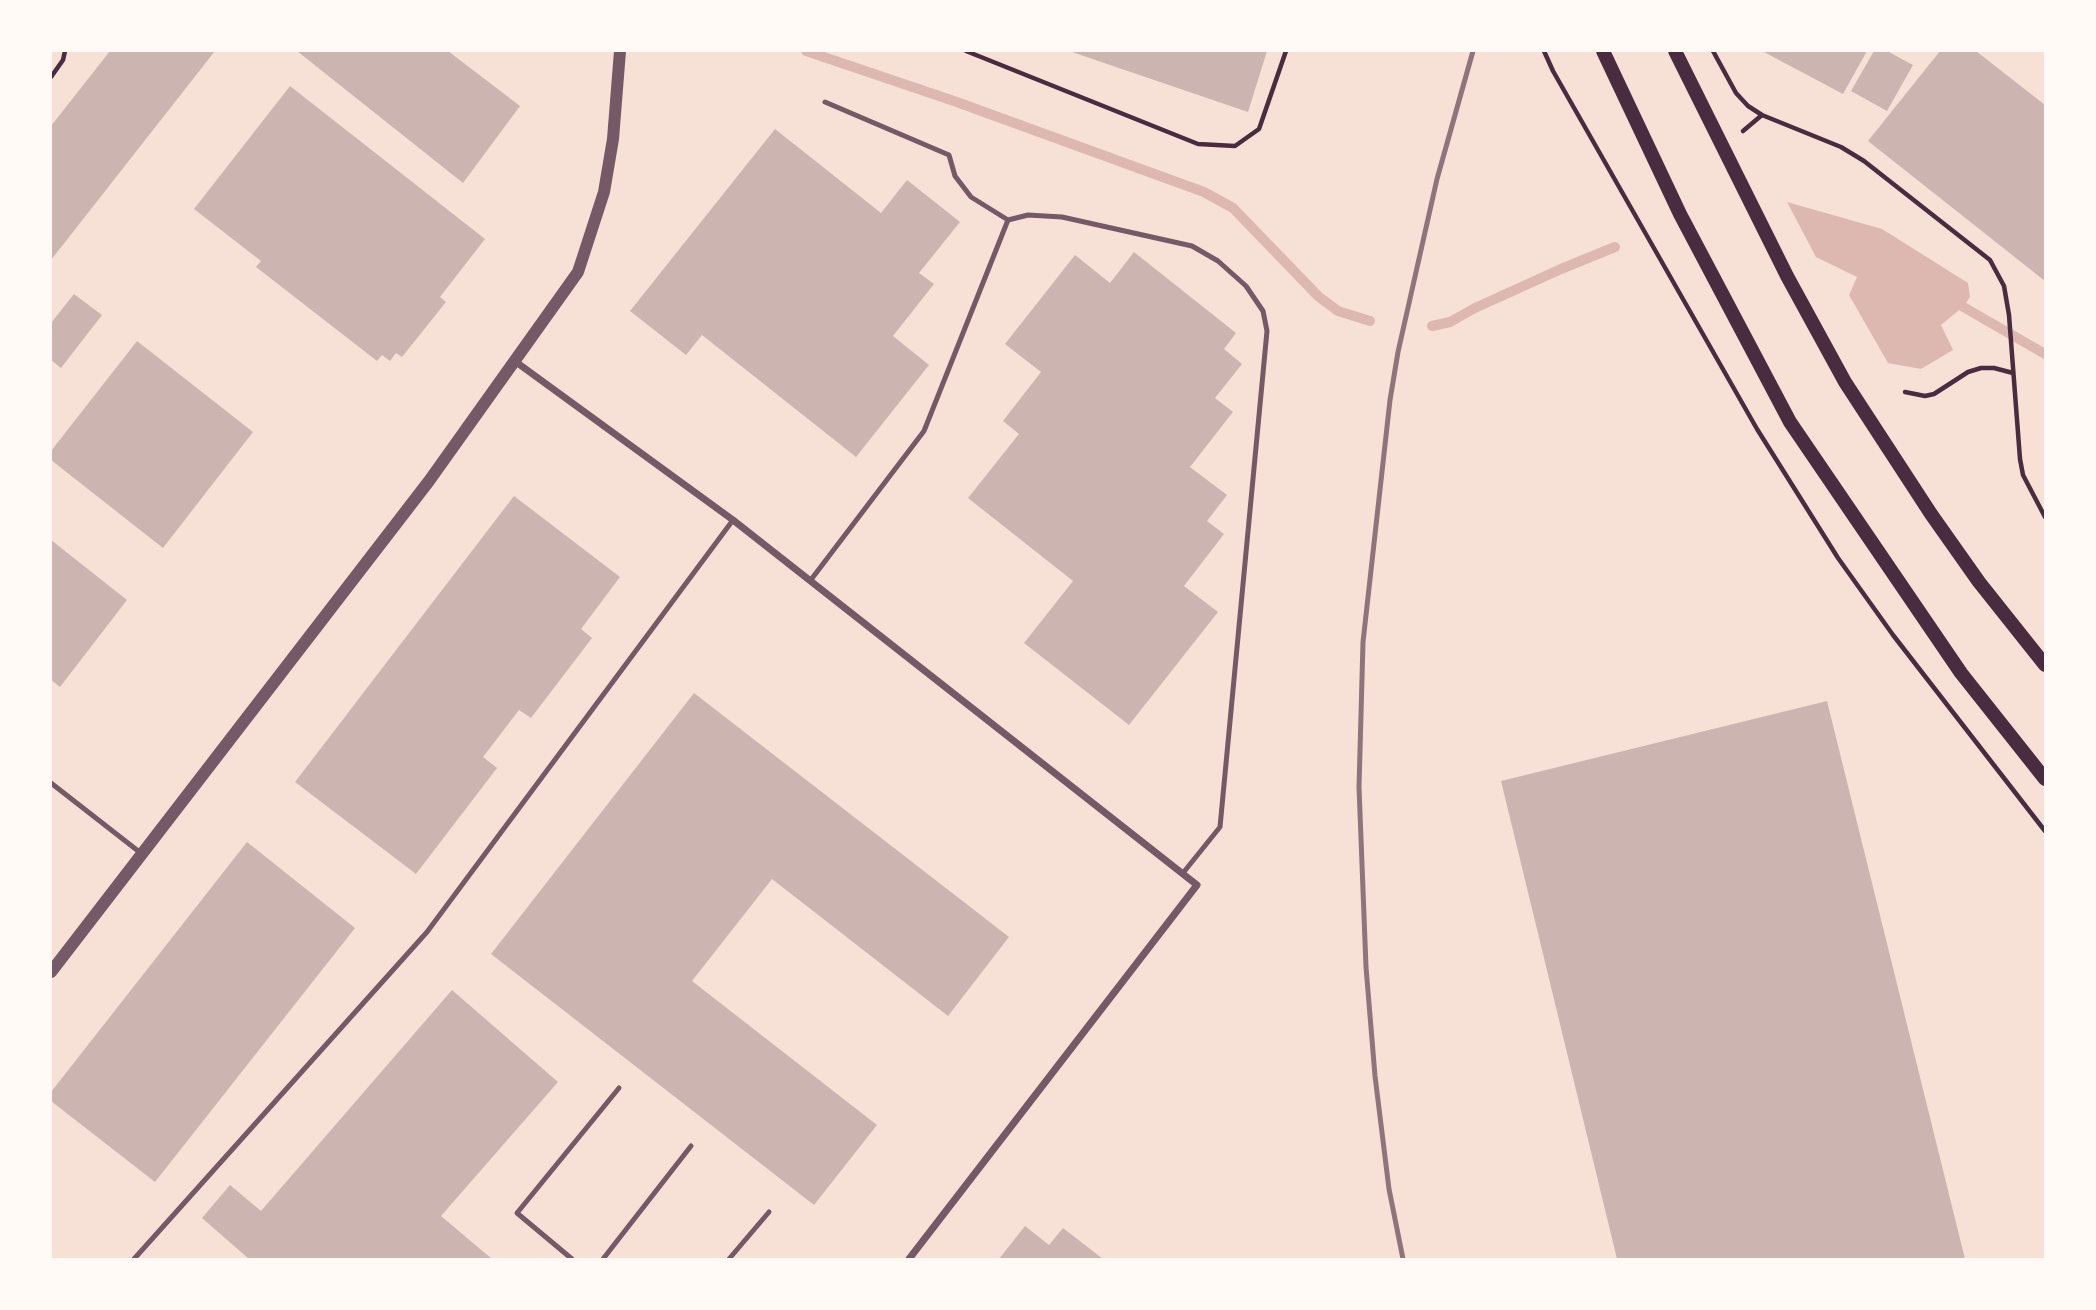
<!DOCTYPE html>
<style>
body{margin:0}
#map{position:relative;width:2096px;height:1310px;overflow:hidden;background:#f7e1d7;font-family:Figtree,sans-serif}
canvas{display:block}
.frame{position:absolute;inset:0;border:52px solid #fffaf5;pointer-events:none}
</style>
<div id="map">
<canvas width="2096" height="1310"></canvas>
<div class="frame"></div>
</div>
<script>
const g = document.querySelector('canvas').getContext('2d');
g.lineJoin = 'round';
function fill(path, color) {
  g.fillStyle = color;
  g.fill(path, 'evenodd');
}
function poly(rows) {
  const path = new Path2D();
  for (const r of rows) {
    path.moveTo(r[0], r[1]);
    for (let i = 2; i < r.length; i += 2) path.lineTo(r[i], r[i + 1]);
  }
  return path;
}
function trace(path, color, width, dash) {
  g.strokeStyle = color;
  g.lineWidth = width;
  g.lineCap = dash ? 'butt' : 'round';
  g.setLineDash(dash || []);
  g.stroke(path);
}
const water = poly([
 [1787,202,1882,229,1968,283,1970,297,1964,306,1941,325,1953,350,1921,369,1888,363,1849,295,1857,277,1816,257]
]);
const stream = poly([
 [806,51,954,101,1204,192,1233,208,1319,297,1338,311,1370,321],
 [1953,301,2045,354],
 [1432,326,1450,322,1475,308,1561,269,1615,247]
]);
const building = poly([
 [110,51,215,51,51,260,51,126],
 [297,51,448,51,520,106,463,183],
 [1069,51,1267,51,1248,112],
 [1762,51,1867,51,1843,94],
 [1874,51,1887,51,1913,65,1887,111,1851,91],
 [1940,51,1976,51,2045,105,2045,281,1868,141],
 [290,86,485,239,440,297,446,302,402,357,396,353,390,361,382,355,377,361,256,267,261,261,194,209],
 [775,129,881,213,907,180,960,222,919,273,934,284,893,336,929,365,856,457,702,335,686,355,630,311],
 [1134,252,1236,333,1224,349,1242,364,1215,398,1233,412,1190,467,1227,495,1207,521,1224,534,1184,586,1218,612,1129,725,1024,643,1073,581,968,498,1019,434,1003,421,1041,372,1005,344,1075,255,1110,283],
 [74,294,102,315,61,368,51,360,51,323],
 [137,341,253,432,163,548,51,460,51,451],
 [514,496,620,577,581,629,592,638,531,718,519,710,483,757,497,768,416,874,295,782],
 [51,540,127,600,60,687,51,680],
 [694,693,1009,937,948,1016,772,879,692,981,877,1125,814,1205,491,954],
 [1827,701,1965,1259,1617,1259,1501,781],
 [247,842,355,928,155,1182,51,1101,51,1092],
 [452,990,558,1082,441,1216,492,1259,249,1259,202,1218,230,1185,261,1211],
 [1025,1226,1049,1245,1063,1228,1103,1259,999,1259]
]);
const path = poly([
 [966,51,1198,144,1235,146,1259,129,1286,51],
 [1544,51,1553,71,1757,429,1838,558,1893,635,2045,831],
 [1713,51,1736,93,1748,106,1762,115,1841,147,1864,161,1990,260,2004,286,2009,315,2020,459,2023,475,2045,517],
 [51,77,63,60,65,51],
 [1743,131,1762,115],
 [1905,392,1925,396,1934,394,1968,372,1981,368,1994,368,2013,373]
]);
const service = poly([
 [825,102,949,155,955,176,971,197,1008,220,1028,215,1062,217,1192,246,1218,261,1246,286,1263,311,1267,331,1220,827,1183,873],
 [810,581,924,431,1008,220],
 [51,783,142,854],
 [134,1259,427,932,733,520],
 [572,1259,517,1213,619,1088],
 [603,1259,691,1146],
 [729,1259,769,1212]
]);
const minor = poly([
 [516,362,733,520,1197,885,909,1259]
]);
const tertiary = poly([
 [51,972,429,481,578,272,604,192,613,139,620,51]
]);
const secondary = poly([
 [1603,51,1680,214,1790,422,1961,673,2045,779],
 [1675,51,1787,276,1845,382,1931,514,1979,582,2045,665]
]);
const rail = poly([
 [1403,1259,1389,1189,1375,1076,1366,967,1359,787,1363,642,1390,400,1398,352,1437,179,1473,51]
]);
fill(water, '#dcb8b0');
trace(stream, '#dcb8b0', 10);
fill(building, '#ccb4b1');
trace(path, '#4a2c40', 4.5);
trace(service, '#755966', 5);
trace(minor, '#755966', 7);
trace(tertiary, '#755966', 12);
trace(secondary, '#4a2c40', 14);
trace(rail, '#8f747c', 5);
</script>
